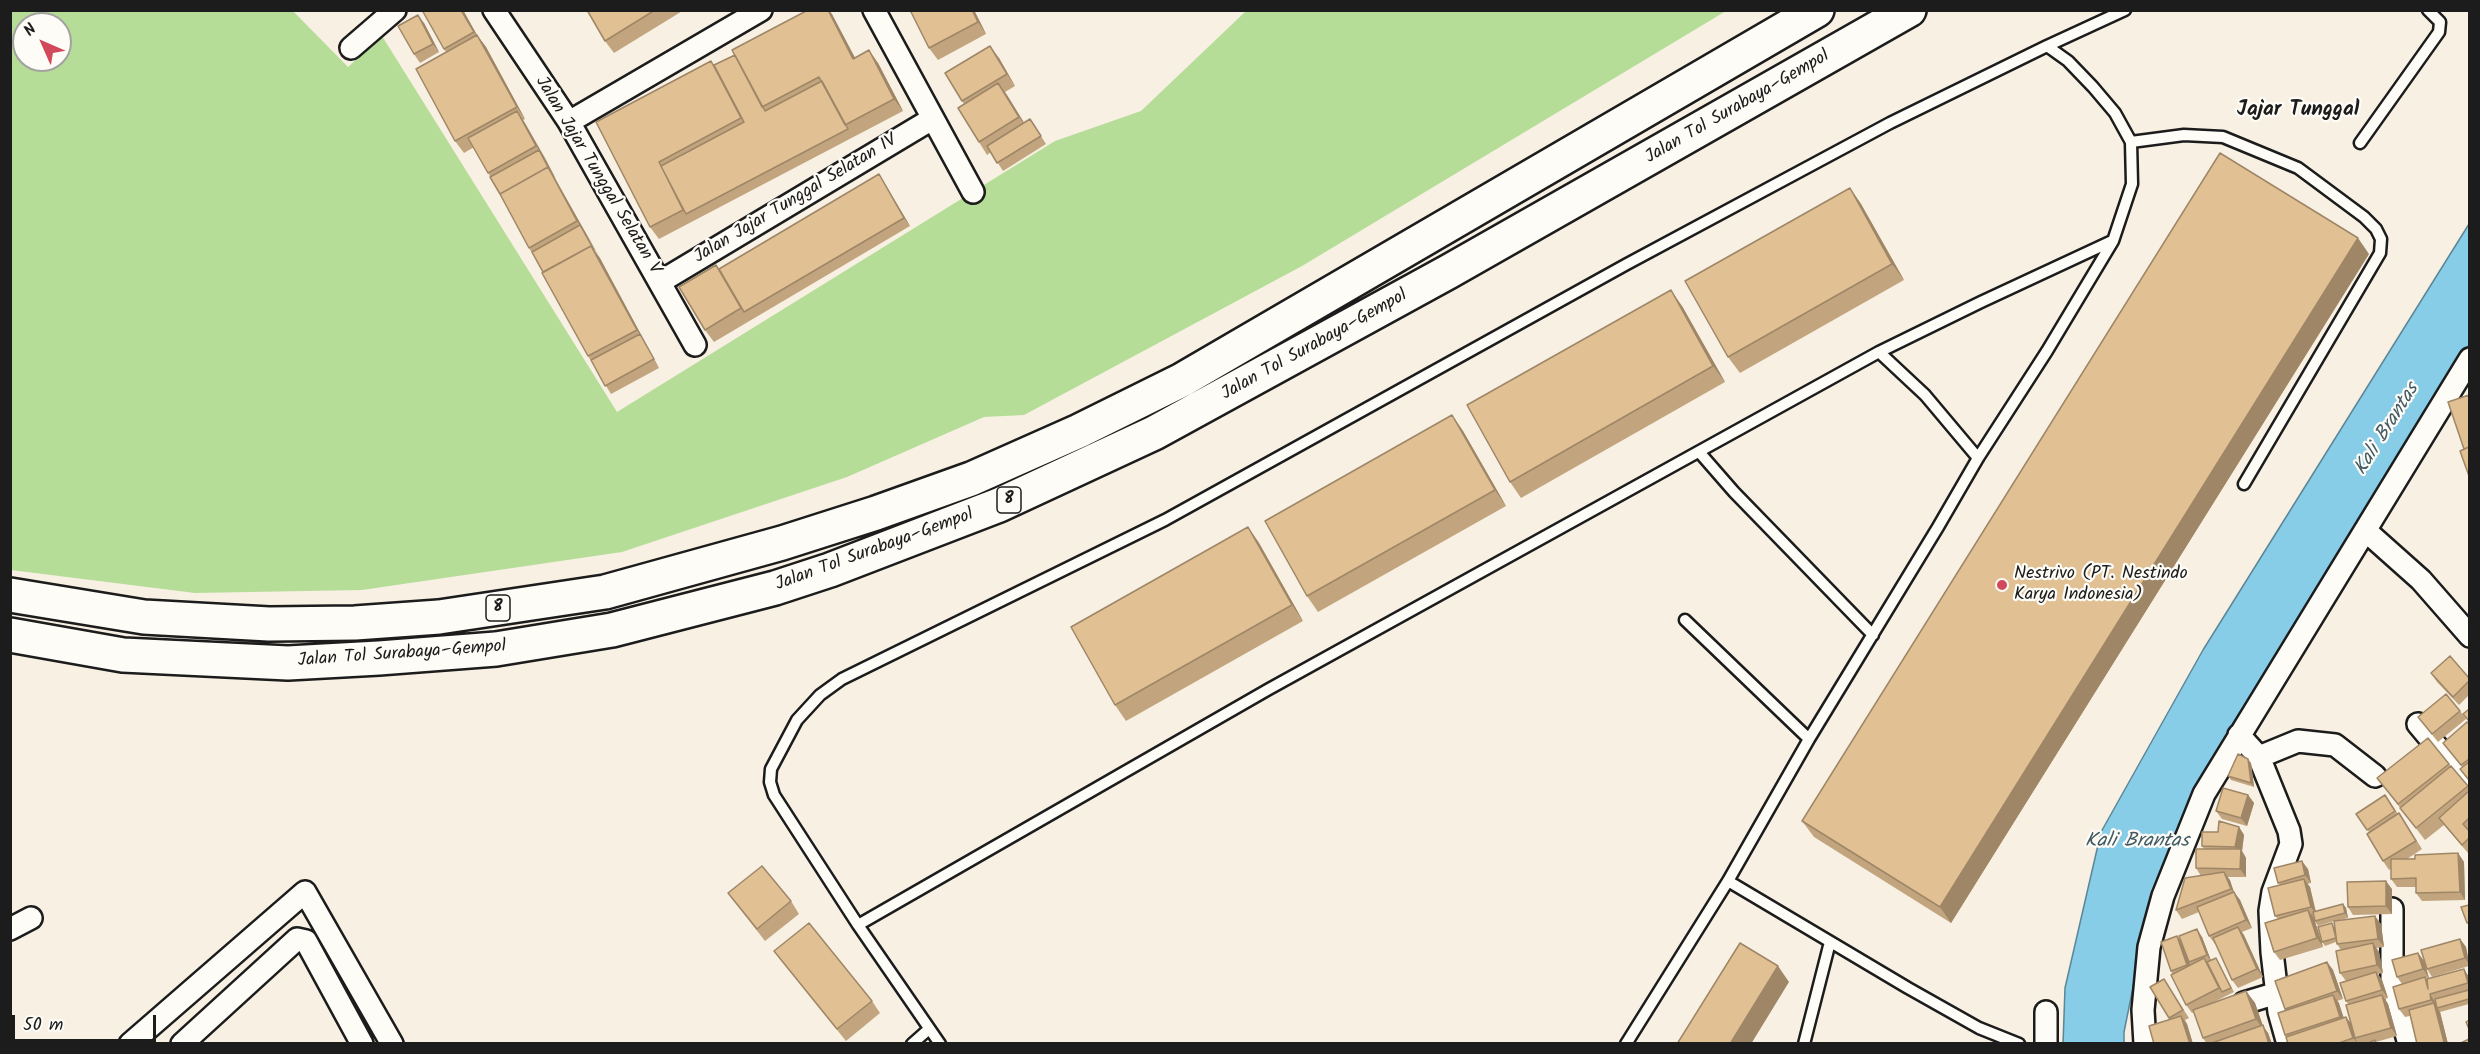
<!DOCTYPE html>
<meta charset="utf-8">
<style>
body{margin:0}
#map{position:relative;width:2480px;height:1054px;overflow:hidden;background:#f7f0e3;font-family:Kalam,sans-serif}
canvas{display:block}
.frame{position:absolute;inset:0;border:12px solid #1c1c1c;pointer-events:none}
.north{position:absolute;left:12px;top:12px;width:60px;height:60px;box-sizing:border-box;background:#fdfcf7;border:2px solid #a3a29f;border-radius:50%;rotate:315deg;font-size:16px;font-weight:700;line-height:24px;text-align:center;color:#1c1c1c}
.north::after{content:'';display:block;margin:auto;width:21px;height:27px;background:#d1495b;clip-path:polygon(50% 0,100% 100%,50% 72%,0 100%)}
.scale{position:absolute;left:12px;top:1015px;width:144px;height:27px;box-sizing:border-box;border:3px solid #1c1c1c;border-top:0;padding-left:8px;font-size:18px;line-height:21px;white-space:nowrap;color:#1c1c1c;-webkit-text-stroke:4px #fdfcf7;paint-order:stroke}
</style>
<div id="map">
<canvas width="2480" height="1054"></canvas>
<div class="frame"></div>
<div class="north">N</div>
<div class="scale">50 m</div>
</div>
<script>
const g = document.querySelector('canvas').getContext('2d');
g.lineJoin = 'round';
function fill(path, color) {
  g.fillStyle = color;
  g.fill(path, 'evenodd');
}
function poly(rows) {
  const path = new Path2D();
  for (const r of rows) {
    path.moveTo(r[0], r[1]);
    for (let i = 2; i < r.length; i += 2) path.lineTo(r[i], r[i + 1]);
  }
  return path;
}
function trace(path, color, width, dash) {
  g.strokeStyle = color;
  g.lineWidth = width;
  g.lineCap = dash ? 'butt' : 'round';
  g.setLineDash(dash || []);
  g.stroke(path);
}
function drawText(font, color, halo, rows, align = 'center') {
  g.font = font + ' Kalam,sans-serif';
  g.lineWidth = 4.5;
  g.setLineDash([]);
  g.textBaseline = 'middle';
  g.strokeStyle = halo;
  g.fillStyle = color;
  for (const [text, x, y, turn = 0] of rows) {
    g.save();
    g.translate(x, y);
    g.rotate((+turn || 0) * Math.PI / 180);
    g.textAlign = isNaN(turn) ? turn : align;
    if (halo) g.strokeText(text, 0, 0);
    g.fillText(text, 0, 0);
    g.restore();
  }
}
const green = poly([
 [11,11,293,11,348,67,382,36,617,412,1055,141,1141,111,1246,11,1726,11,1302,266,1024,415,984,417,847,477,622,552,362,590,195,593,11,570],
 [24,24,60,24,60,60,24,60]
]);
const water = poly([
 [2469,224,2469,345,2203,785,2150,904,2124,1032,2124,1043,2063,1044,2065,988,2101,832,2203,650,2469,224]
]);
const lane = poly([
 [2047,46,2125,10],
 [2131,142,2184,135,2223,137,2298,168,2364,217,2376,229,2381,239,2380,253,2244,484],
 [2360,143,2439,32,2440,22,2428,10],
 [1879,352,1925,395,1978,458],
 [1700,453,1734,492,1873,635],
 [1685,620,1809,739],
 [1728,881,1908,988,1979,1028,2019,1044],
 [858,925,1269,689,1879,352,1981,302,2112,241],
 [912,1044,929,1029],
 [940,1044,858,925,774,795,770,782,771,769,797,720,820,695,842,679,1165,520,1627,264,1890,123,2047,46,2068,61,2093,87,2115,113,2131,142,2132,184,2113,241,2047,351,1978,458,1938,527,1809,739,1728,881,1626,1044],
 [1804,1044,1830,942]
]);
const street = poly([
 [494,10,569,122,695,345],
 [874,10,973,192],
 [351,48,395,10],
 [569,122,761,10],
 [660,282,932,119],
 [2366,531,2421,580,2470,636],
 [2418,724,2470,786],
 [2239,735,2259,757,2289,831,2291,844,2273,892,2270,911,2272,952,2279,1012,2288,1044],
 [2259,757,2298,741,2335,745,2375,776],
 [2392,909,2392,984,2409,1044],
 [10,929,31,918],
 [2244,1003,2277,993],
 [2046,1012,2046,1044],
 [130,1044,305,892,392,1044],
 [182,1044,297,939,306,941,362,1044],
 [2145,1044,2143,1010,2149,947,2163,896,2204,794,2470,359]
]);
const highway = poly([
 [10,595,144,617,269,624,355,623,439,617,605,592,782,543,876,513,971,479,1079,431,1182,380,1817,10],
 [10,635,123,655,288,663,379,658,496,649,612,630,775,588,830,570,999,505,1154,433,1448,272,1909,10]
]);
const wall = poly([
 [463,10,477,35,486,47,525,119,523,120,659,368,611,394,588,356,474,147,464,153,455,141,446,52,444,49],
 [587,10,684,10,614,53,605,41],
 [808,10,829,10,855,58,878,63,903,111,659,239,650,227,596,122,735,55],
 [974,10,986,34,938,60,929,48],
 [424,23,439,52,420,63,414,54],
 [999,58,1015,86,1005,92,1024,123,1030,119,1046,144,1003,171,991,152,987,155,979,142,964,104,945,73],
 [879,174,910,226,714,342,705,330,719,269],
 [1850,188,1861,204,1904,280,1740,373,1728,357],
 [2369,254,1951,923,1814,837,1802,821],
 [1682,306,1725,382,1521,498,1510,482],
 [1452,415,1463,431,1506,506,1318,612,1307,596],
 [1248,527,1259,543,1303,621,1126,721,1115,705],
 [2431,673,2469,678,2469,695,2459,705,2437,682],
 [2460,711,2466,719,2438,742,2418,717],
 [2469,724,2469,781,2460,769,2462,767,2443,743],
 [2428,738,2469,788,2469,852,2468,853,2444,825,2425,840,2377,778],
 [2251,763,2254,787,2231,780,2228,776],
 [2248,795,2254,803,2247,826,2222,819,2216,811],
 [2385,795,2398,814,2405,822,2422,849,2407,859,2458,853,2464,862,2465,900,2422,901,2416,893,2416,887,2397,887,2391,879,2391,869,2389,870,2383,861,2369,832,2356,814],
 [2239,827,2244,835,2242,851,2246,858,2246,877,2227,877,2234,892,2240,900,2252,928,2242,932,2263,977,2238,988,2232,980,2216,944,2215,944,2209,936,2199,912,2182,919,2176,910,2201,876,2196,868,2204,849,2202,846,2218,832],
 [2308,869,2311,883,2307,884,2310,887,2316,911,2343,904,2346,908,2348,918,2335,921,2381,924,2384,947,2376,948,2379,952,2383,973,2378,974,2382,980,2388,998,2385,999,2388,1004,2397,1036,2376,1042,2377,1044,2359,1044,2357,1041,2358,1044,2288,1044,2285,1035,2286,1011,2285,1009,2327,962,2333,970,2343,999,2337,1001,2344,1018,2346,1017,2352,1025,2349,1005,2346,1001,2346,981,2340,973,2341,950,2337,944,2336,942,2325,946,2322,942,2334,926,2334,921,2318,926,2315,921,2314,916,2313,916,2323,947,2280,960,2274,952,2278,919,2275,916,2280,885,2278,883],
 [2392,889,2392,914,2353,915,2348,907],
 [728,893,791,901,799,914,765,941,737,905],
 [2202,937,2211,961,2219,963,2234,992,2214,1002,2246,991,2255,1003,2263,1026,2268,1033,2272,1044,2207,1044,2203,1038,2194,1012,2192,1013,2186,1005,2171,971,2181,942],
 [2460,939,2466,947,2469,961,2469,966,2432,977,2427,969],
 [774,951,872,1001,880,1013,846,1041,783,963],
 [2418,953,2424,961,2429,978,2426,978,2427,981,2469,977,2469,1004,2440,1012,2437,1008,2440,1012,2448,1044,2417,1044,2410,1016,2405,1017,2399,1009,2402,984,2397,977],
 [2164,979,2189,1018,2185,1020,2187,1024,2193,1044,2154,1044,2170,1019,2150,987]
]);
const shadedWall = poly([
 [461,10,463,10,478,37,477,35,486,47,525,119,517,107,482,44,474,32],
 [828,10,829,10,832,14,862,71,853,59],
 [972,10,974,10,986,34,978,22],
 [418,15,424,23,439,52,433,44],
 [990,46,999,58,1015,86,1007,74],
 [869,50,878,63,903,111,894,99],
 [998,83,1007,95,1028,129,1019,117],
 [517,111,525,123,545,158,536,146],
 [539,150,545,158,556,179,550,171],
 [548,167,556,180,600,258,577,221],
 [879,174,884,182,910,226,904,218],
 [1850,188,1861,204,1904,280,1892,264],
 [2358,238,2369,254,1951,923,1940,907],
 [591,246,600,258,659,368,637,330],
 [1671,290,1682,306,1725,382,1713,366],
 [1452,415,1463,431,1506,506,1495,490],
 [1248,527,1259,543,1303,621,1292,605],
 [2248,759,2251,763,2254,787,2251,783],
 [2248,795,2254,803,2247,826,2241,818],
 [2239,827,2244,835,2242,851,2246,858,2246,877,2240,869,2241,855,2235,847],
 [2458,853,2464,862,2465,900,2460,892],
 [2302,861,2308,869,2311,883,2305,875],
 [2224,872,2230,880,2234,892,2240,900,2252,928,2246,920,2236,897,2231,889],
 [2304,879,2310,887,2316,915,2311,907],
 [2386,881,2392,889,2392,914,2386,906],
 [2343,904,2346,908,2348,918,2345,913],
 [2308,910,2314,918,2323,947,2317,938],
 [2375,916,2381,924,2384,947,2378,939],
 [2238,927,2244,935,2263,977,2257,969],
 [2197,929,2202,937,2212,963,2207,955],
 [2177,936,2183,944,2193,974,2187,965],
 [2460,939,2466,947,2469,964,2465,958],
 [2373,943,2379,952,2383,973,2377,965],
 [2418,953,2424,961,2429,978,2423,969],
 [2327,962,2333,970,2343,999,2337,991],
 [1778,966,1789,982,1751,1044,1730,1044],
 [2464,969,2469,977,2469,986,2468,983],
 [2376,972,2382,980,2388,998,2382,990],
 [2246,991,2255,1003,2263,1026,2268,1033,2272,1044,2269,1044,2264,1031,2256,1019],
 [2430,994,2435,1002,2437,1007,2440,1012,2448,1044,2445,1044,2444,1042,2434,1004,2431,1000],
 [2333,995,2339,1003,2346,1025,2340,1017],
 [2382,995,2388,1004,2397,1036,2391,1028],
 [2181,1016,2187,1024,2193,1044,2190,1044],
 [2346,1017,2352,1025,2355,1038,2358,1044,2353,1038]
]);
const building = poly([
 [422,10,461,10,474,32,444,49,422,10],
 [587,10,655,10,605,41,587,10],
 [808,10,828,10,853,59,869,50,894,99,845,125,819,77,762,107,732,50,808,10],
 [910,10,972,10,978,22,929,48,910,10],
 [418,15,433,44,414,54,398,26,418,15],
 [477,35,517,107,455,141,416,69,477,35],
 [990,46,1007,74,962,101,945,73,990,46],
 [735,55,765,111,822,81,848,129,686,214,661,166,744,122,714,65,735,55],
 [711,61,741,118,659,162,683,210,650,227,596,122,711,61],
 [998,83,1019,117,979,142,958,108,998,83],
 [517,111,536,146,488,173,468,138,517,111],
 [1030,119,1041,136,997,163,987,146,1030,119],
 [539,150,550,171,548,167,500,194,490,177,539,150],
 [2220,153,2358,238,1940,907,1802,821,2220,153],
 [548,167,577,221,529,248,500,194,548,167],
 [879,174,904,218,744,312,719,269,879,174],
 [1850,188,1892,264,1728,357,1685,281,1850,188],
 [580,225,594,250,591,246,543,272,532,252,580,225],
 [591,246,637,330,588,356,542,273,591,246],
 [716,265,741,308,705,330,679,287,716,265],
 [1671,290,1713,366,1510,482,1467,405,1671,290],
 [640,334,654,359,605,386,591,360,640,334],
 [2469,395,2469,447,2464,449,2448,402,2469,395],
 [1452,415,1495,490,1307,596,1265,521,1452,415],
 [2469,447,2469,476,2460,451,2469,447],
 [1248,527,1292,605,1115,705,1071,627,1248,527],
 [2450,656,2469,678,2469,681,2453,697,2431,673,2450,656],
 [2446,694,2460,711,2432,734,2418,717,2446,694],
 [2469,709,2469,721,2463,714,2469,709],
 [2467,722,2469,724,2469,759,2461,765,2443,743,2467,722],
 [2428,738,2449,764,2398,804,2377,778,2428,738],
 [2238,754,2248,759,2251,783,2228,776,2238,754],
 [2469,762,2469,780,2460,769,2469,762],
 [2451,766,2468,786,2416,828,2400,808,2451,766],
 [2223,788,2248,795,2241,818,2216,811,2223,788],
 [2469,791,2469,818,2463,824,2469,831,2469,838,2462,845,2439,818,2469,791],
 [2385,795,2395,811,2367,830,2356,814,2385,795],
 [2399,813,2416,841,2383,861,2367,834,2399,813],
 [2219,821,2239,827,2235,847,2202,846,2202,832,2218,832,2219,821],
 [2196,849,2241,849,2240,869,2196,868,2196,849],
 [2458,853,2460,892,2416,893,2416,878,2391,879,2391,859,2415,859,2415,855,2458,853],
 [2302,861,2305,875,2278,883,2274,868,2302,861],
 [762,866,791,901,757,929,728,893,762,866],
 [2224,872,2231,889,2176,910,2185,878,2224,872],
 [2304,879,2311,907,2275,916,2268,888,2304,879],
 [2386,881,2386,906,2348,907,2347,882,2386,881],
 [2234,892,2246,920,2209,936,2197,907,2234,892],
 [2343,904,2345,913,2315,921,2313,912,2343,904],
 [2469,905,2469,922,2467,923,2461,907,2469,905],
 [2308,910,2317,938,2274,952,2265,923,2308,910],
 [2375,916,2378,939,2337,944,2334,921,2375,916],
 [809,923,872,1001,837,1029,774,951,809,923],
 [2332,923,2336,938,2322,942,2318,927,2332,923],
 [2238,927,2257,969,2232,980,2213,938,2238,927],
 [2197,929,2207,955,2189,962,2179,936,2197,929],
 [2177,936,2187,965,2171,971,2161,942,2177,936],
 [2460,939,2465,958,2427,969,2421,950,2460,939],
 [1740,943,1778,966,1730,1044,1677,1044,1740,943],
 [2373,943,2377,965,2340,973,2336,951,2373,943],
 [2418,953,2423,969,2397,977,2392,960,2418,953],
 [2204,958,2219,988,2186,1005,2171,975,2204,958],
 [2216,958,2231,988,2222,992,2207,962,2216,958],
 [2327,962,2337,991,2285,1009,2275,981,2327,962],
 [2464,969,2468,983,2430,994,2431,1000,2399,1009,2393,987,2425,977,2428,989,2427,979,2464,969],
 [2376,972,2382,990,2346,1001,2340,983,2376,972],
 [2164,979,2183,1010,2169,1018,2150,987,2164,979],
 [2469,990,2469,999,2437,1008,2435,999,2469,990],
 [2246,991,2256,1019,2203,1038,2193,1010,2246,991],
 [2333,995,2340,1017,2285,1035,2278,1013,2333,995],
 [2382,995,2391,1028,2355,1038,2346,1005,2382,995],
 [2434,1003,2444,1042,2439,1044,2417,1044,2409,1010,2434,1003],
 [2181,1016,2190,1044,2154,1044,2149,1026,2181,1016],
 [2346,1017,2353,1038,2336,1044,2288,1044,2286,1037,2346,1017],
 [2469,1020,2469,1029,2466,1022,2469,1020],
 [2263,1025,2269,1044,2209,1044,2263,1025],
 [2469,1039,2469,1044,2459,1044,2469,1039],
 [2375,1040,2376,1044,2366,1044,2375,1040]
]);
const markers = [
 [2002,585,6,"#d1495b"]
];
const shields = [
 [1009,500,24],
 [498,608,24]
];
const shieldNames = [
 ["8",1009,500],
 ["8",498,608]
];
const streetNames = [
 ["Jalan Tol Surabaya–Gempol",1738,108,-30],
 ["Jalan Jajar Tunggal Selatan V",597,176,59],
 ["Jalan Jajar Tunggal Selatan IV",796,200,-31],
 ["Jalan Tol Surabaya–Gempol",1315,346,-29],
 ["Jalan Tol Surabaya–Gempol",875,551,-20],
 ["Jalan Tol Surabaya–Gempol",402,655,-4]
];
const poiNames = [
 ["Nestrivo (PT. Nestindo",2014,575],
 ["Karya Indonesia)",2014,596]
];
const waterNames = [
 ["Kali Brantas",2388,430,-58],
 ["Kali Brantas",2137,843]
];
const quarterNames = [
 ["Jajar Tunggal",2298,111]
];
fill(green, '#b6dd98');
fill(water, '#87cde8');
trace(water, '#5c8696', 1.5);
trace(lane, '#1c1c1c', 15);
trace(street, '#1c1c1c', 26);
trace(highway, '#1c1c1c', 38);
trace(lane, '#fdfcf7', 10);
trace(street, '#fdfcf7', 21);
trace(highway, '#fdfcf7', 33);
fill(wall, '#c2a57e');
fill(shadedWall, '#9e8667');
fill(building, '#e1c093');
trace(building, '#9e8667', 1.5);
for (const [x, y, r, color] of markers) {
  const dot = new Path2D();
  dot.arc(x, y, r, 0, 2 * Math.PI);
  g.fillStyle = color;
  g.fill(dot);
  trace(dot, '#fdfcf7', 2);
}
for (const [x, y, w] of shields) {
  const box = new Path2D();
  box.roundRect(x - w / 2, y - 13, w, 26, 4.5);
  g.fillStyle = '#fdfcf7';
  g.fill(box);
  trace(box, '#1c1c1c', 1.5);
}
drawText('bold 16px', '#1c1c1c', null, shieldNames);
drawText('18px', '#1c1c1c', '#fdfcf7', streetNames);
drawText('18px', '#1c1c1c', '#fdfcf7', poiNames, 'left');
drawText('italic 20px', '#415a63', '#fdfcf7', waterNames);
drawText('bold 21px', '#1c1c1c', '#fdfcf7', quarterNames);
</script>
